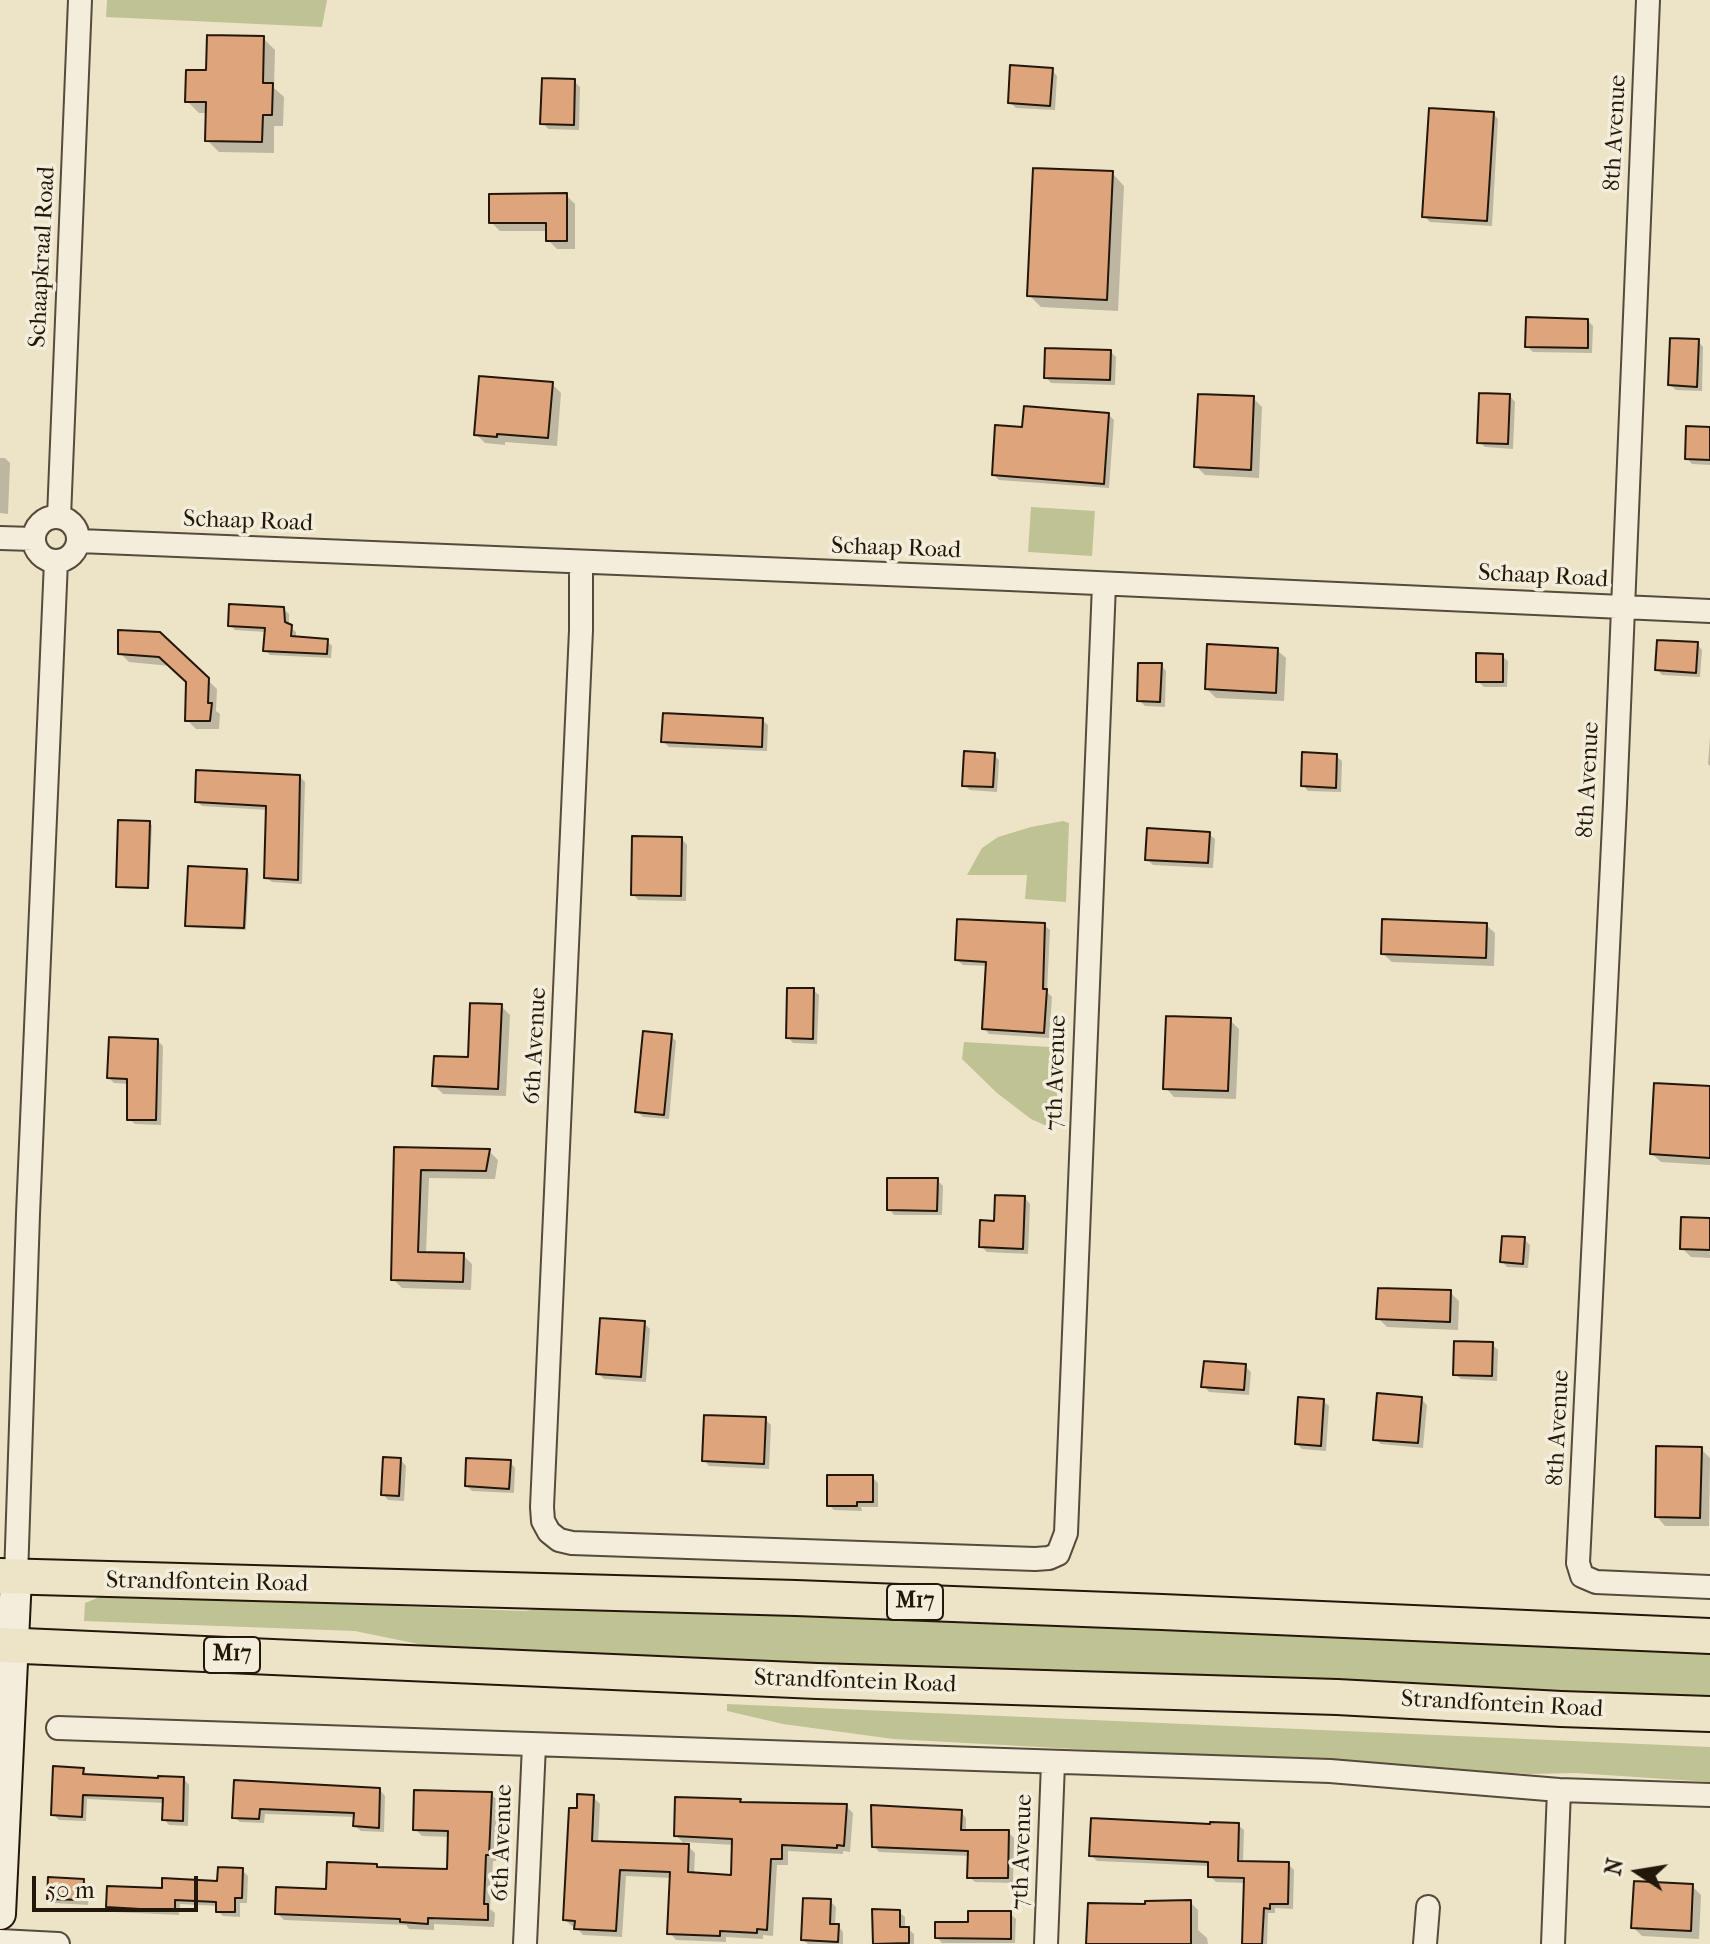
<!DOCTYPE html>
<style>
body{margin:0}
#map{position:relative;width:1710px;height:1944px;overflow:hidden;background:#ede4c8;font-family:"IM FELL French Canon",serif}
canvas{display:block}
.north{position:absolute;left:1598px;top:1832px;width:80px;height:80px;-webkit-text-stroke:6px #f3eddb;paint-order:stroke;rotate:282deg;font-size:22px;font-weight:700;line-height:32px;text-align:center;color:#23170a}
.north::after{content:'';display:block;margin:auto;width:28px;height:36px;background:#23170a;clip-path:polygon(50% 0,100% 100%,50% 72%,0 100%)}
.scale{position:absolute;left:32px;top:1876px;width:166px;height:36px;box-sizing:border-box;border:4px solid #23170a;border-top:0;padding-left:10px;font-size:24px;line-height:28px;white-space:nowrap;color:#23170a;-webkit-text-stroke:6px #f3eddb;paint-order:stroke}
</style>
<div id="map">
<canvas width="1710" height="1944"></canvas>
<div class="north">N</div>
<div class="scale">50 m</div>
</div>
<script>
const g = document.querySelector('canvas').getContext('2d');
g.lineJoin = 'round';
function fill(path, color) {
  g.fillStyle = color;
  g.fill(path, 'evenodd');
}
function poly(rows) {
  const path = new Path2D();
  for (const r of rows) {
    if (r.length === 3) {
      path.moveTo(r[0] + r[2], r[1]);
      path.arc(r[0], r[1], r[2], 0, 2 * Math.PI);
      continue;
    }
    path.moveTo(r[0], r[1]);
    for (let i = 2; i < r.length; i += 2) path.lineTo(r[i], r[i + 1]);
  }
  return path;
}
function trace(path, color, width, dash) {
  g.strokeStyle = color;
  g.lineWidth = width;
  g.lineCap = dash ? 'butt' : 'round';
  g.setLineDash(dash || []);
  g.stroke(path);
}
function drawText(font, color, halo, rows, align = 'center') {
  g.font = font + ' "IM FELL French Canon",serif';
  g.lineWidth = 7;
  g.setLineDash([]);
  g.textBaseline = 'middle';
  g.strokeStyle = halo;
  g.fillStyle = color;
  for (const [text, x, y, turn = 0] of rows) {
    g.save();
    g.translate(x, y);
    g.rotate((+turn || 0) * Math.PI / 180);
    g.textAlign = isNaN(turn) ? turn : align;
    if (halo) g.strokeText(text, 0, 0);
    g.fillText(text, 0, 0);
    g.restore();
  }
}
const green = poly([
 [107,0,327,0,322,27,106,17],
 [1031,507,1095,511,1092,556,1028,552],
 [1063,821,1069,823,1066,902,1025,899,1027,875,967,875,982,848,998,837,1031,827],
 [964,1042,1051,1047,1058,1052,1056,1126,1049,1127,1031,1119,997,1093,962,1059],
 [105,1595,525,1611,552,1607,1135,1627,1710,1653,1710,1699,447,1650,355,1631,84,1621,85,1603],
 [727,1704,1710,1747,1710,1782,1576,1773,1530,1774,893,1739,783,1724,727,1711]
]);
const shadow = poly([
 [263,38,275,50,274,88,284,97,283,126,274,126,274,153,219,152,207,140,208,113,199,113,187,101,208,72],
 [1052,70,1057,76,1055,110,1016,108,1010,102],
 [574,81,580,87,579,130,548,129,543,123],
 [1493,113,1498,119,1492,226,1430,222,1424,216],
 [1112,173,1124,186,1118,311,1041,307,1029,295],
 [566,195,575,204,575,249,557,249,548,240,548,231,500,231,491,222],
 [1588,321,1593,326,1592,353,1533,352,1527,346],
 [1698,341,1703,347,1702,391,1676,390,1670,385],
 [1111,352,1116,357,1115,385,1051,383,1046,377],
 [552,384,561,393,557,446,505,442,505,445,485,443,476,434],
 [1510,396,1515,402,1513,449,1485,447,1479,442],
 [1253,398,1262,407,1259,478,1205,475,1196,466],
 [1108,414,1114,420,1109,488,999,480,994,475,1024,429],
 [1710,429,1710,465,1692,464,1687,458],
 [0,458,5,458,10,463,8,514,0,513],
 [283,609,289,614,289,626,296,632,296,638,327,641,332,646,331,658,270,655,265,650,266,632,235,630,230,625],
 [160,634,217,689,216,711,220,714,219,729,196,729,187,720,188,682,170,666,129,662,120,653],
 [1697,644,1702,650,1700,677,1662,675,1657,669],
 [1277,650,1286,658,1284,701,1216,698,1207,689],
 [1502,656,1508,661,1507,687,1484,687,1478,681],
 [1161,665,1166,671,1165,707,1145,706,1139,700],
 [762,720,768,725,767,751,669,747,663,741],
 [1710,737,1710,766,1708,764],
 [994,755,999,760,997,792,970,790,964,785],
 [1336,756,1342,761,1341,792,1308,791,1303,785],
 [300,777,305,782,302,884,272,882,266,877,268,810,202,806,197,801],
 [149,823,152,825,149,889,120,888,118,886],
 [1209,834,1215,839,1213,868,1153,865,1147,859],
 [682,839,687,845,686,901,638,900,633,894],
 [247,871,249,873,246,930,189,927,187,925],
 [1044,925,1050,930,1047,992,1052,997,1049,1038,989,1034,984,1028,988,966,963,965,957,960],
 [1486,925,1495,933,1494,966,1392,962,1383,954],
 [813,990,819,995,817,1044,793,1043,788,1037],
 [501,1006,510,1015,506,1096,443,1094,434,1085,470,1059],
 [1230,1020,1239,1029,1236,1099,1174,1097,1166,1088],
 [671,1036,676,1041,669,1119,643,1117,637,1111],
 [158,1041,163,1046,161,1125,135,1124,129,1119,129,1084,114,1083,109,1078],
 [1710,1088,1710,1165,1661,1162,1652,1154],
 [396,1149,489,1151,498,1160,495,1179,429,1178,426,1254,463,1255,472,1264,471,1290,402,1288,393,1279],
 [937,1180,943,1186,942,1215,894,1215,889,1209],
 [1025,1198,1030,1204,1028,1254,987,1252,981,1246,996,1223],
 [1710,1220,1710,1258,1691,1257,1682,1248],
 [1524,1239,1530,1245,1528,1268,1507,1267,1502,1261],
 [1450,1292,1459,1301,1458,1330,1387,1327,1378,1318],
 [644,1323,650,1329,646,1382,604,1379,598,1373],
 [1492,1344,1498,1350,1497,1381,1461,1379,1455,1374],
 [1245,1366,1251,1372,1249,1395,1209,1392,1204,1386],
 [1421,1399,1427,1405,1423,1448,1381,1444,1375,1439],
 [1323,1401,1329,1406,1326,1451,1302,1449,1297,1444],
 [765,1419,771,1425,769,1469,709,1466,704,1460],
 [1701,1449,1710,1458,1709,1526,1665,1526,1657,1517],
 [401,1460,406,1466,404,1501,388,1500,383,1494],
 [510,1462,515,1468,514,1493,472,1491,467,1486],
 [872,1477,878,1483,878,1507,861,1507,862,1511,834,1510,829,1505],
 [83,1770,89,1776,184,1779,189,1785,188,1826,169,1825,164,1819,164,1803,87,1799,86,1821,59,1820,53,1814],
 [236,1782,380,1790,385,1796,384,1832,361,1831,355,1826,356,1817,265,1814,264,1823,240,1822,234,1817],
 [491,1794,498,1801,496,1861,493,1861,490,1909,495,1913,494,1927,434,1924,434,1930,409,1929,406,1925,284,1920,277,1913,328,1891,377,1866,379,1869,448,1871,450,1837,422,1836,415,1829],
 [593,1797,600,1804,598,1843,686,1846,676,1835,740,1801,742,1804,846,1806,853,1813,850,1852,843,1851,843,1854,788,1851,788,1865,777,1865,773,1936,763,1935,763,1939,726,1937,726,1942,676,1940,670,1933,672,1878,626,1876,622,1937,583,1935,576,1927,572,1926,565,1920,579,1810],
 [684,1842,734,1845,732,1877,694,1875,695,1853],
 [961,1812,966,1818,966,1832,1008,1832,1014,1838,1013,1883,975,1882,969,1877,970,1856,879,1852,874,1846],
 [1238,1825,1244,1830,1243,1863,1288,1864,1294,1870,1293,1909,1275,1908,1275,1913,1268,1913,1267,1944,1244,1944,1246,1883,1216,1882,1210,1876,1210,1866,1097,1861,1091,1855,1212,1826],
 [242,1870,248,1876,247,1903,240,1903,240,1917,223,1916,218,1911,218,1906,180,1904,179,1915,114,1912,108,1907,164,1890,219,1883],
 [83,1881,89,1886,88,1905,55,1903,49,1898],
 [1692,1886,1701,1895,1699,1939,1642,1936,1633,1927],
 [830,1901,836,1907,835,1926,838,1926,843,1932,843,1944,808,1944,803,1940],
 [1190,1902,1198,1910,1198,1930,1207,1938,1208,1944,1089,1944,1147,1907],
 [899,1912,905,1917,905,1929,908,1929,914,1934,914,1944,876,1944],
 [1010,1913,1016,1919,1015,1943,942,1943,937,1937]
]);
const building = poly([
 [207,35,264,36,263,83,273,83,272,115,263,115,262,142,205,141,206,102,185,102,186,70,206,70,207,35],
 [1010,65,1053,68,1050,106,1008,103,1010,65],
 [542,78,575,79,574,125,540,124,542,78],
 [1429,108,1494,112,1487,221,1422,217,1429,108],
 [1033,168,1113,171,1107,300,1027,296,1033,168],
 [567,193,567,241,546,241,546,223,489,223,489,194,567,193],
 [1526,317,1588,319,1588,348,1525,347,1526,317],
 [1670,338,1699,339,1697,387,1668,385,1670,338],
 [1045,348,1111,350,1110,380,1044,378,1045,348],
 [479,376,553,382,548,438,497,434,497,437,474,435,479,376],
 [1479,393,1510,394,1508,444,1477,443,1479,393],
 [1198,394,1254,396,1251,470,1194,467,1198,394],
 [1024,406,1109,413,1104,484,992,475,995,425,1022,427,1024,406],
 [1686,426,1710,427,1710,460,1685,459,1686,426],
 [229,604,284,607,285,622,292,625,291,636,328,639,327,654,263,651,265,628,228,626,229,604],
 [118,630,160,632,209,678,208,703,212,703,210,721,185,721,186,682,159,657,118,654,118,630],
 [1657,640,1698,642,1696,673,1655,670,1657,640],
 [1207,644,1278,648,1276,693,1205,689,1207,644],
 [1476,653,1503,654,1503,682,1476,682,1476,653],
 [1138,663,1162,663,1160,702,1137,701,1138,663],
 [663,713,763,718,762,747,661,742,663,713],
 [964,751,995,753,993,787,962,786,964,751],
 [1302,752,1337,754,1336,788,1301,786,1302,752],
 [196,770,300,775,298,880,264,878,266,806,195,802,196,770],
 [118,820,150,821,148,888,116,887,118,820],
 [1147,828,1210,832,1208,863,1145,860,1147,828],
 [632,836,682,837,681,896,631,895,632,836],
 [188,866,247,869,244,928,185,926,188,866],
 [957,919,1045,923,1043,989,1047,989,1044,1033,982,1029,986,962,955,960,957,919],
 [1382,919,1487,923,1486,958,1381,954,1382,919],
 [787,988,814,988,813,1039,786,1038,787,988],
 [470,1003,502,1004,498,1089,432,1086,434,1056,468,1057,470,1003],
 [1166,1016,1231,1018,1228,1091,1163,1089,1166,1016],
 [643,1031,672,1034,664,1115,635,1112,643,1031],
 [109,1037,158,1039,156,1120,127,1120,127,1079,107,1078,109,1037],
 [1654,1083,1710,1086,1710,1158,1650,1154,1654,1083],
 [394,1147,490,1149,486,1171,421,1170,418,1252,464,1253,463,1282,391,1280,394,1147],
 [887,1178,938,1178,937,1211,887,1210,887,1178],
 [995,1195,1025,1196,1023,1249,979,1247,980,1220,994,1221,995,1195],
 [1681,1217,1710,1218,1710,1250,1680,1249,1681,1217],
 [1502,1236,1525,1237,1523,1264,1500,1262,1502,1236],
 [1378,1288,1451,1290,1450,1322,1376,1319,1378,1288],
 [600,1318,645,1321,641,1377,596,1374,600,1318],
 [1454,1341,1493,1342,1492,1376,1453,1375,1454,1341],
 [1204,1361,1246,1364,1244,1390,1201,1387,1204,1361],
 [1377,1393,1422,1397,1418,1443,1373,1440,1377,1393],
 [1298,1397,1324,1399,1321,1446,1295,1444,1298,1397],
 [704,1415,766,1417,764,1464,702,1461,704,1415],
 [1656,1446,1702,1447,1700,1518,1655,1517,1656,1446],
 [383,1457,401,1458,399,1496,381,1495,383,1457],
 [466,1458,511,1460,509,1489,465,1486,466,1458],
 [827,1475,873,1475,873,1502,857,1502,857,1506,827,1506,827,1475],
 [53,1766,84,1768,83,1774,158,1778,158,1776,184,1777,183,1821,162,1820,163,1798,83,1795,82,1817,51,1815,53,1766],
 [234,1780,380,1788,379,1828,353,1826,354,1813,260,1809,259,1819,232,1818,234,1780],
 [414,1790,492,1792,489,1855,486,1855,484,1904,488,1904,488,1920,428,1918,428,1924,400,1922,400,1919,275,1914,276,1887,326,1889,327,1862,377,1864,377,1867,447,1869,448,1831,413,1830,414,1790],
 [577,1794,594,1795,592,1841,689,1844,688,1872,731,1875,732,1839,674,1836,675,1797,741,1799,740,1802,847,1804,844,1846,837,1845,837,1848,782,1845,782,1859,771,1859,767,1930,757,1929,757,1933,720,1931,720,1936,667,1934,670,1872,620,1870,616,1931,574,1929,575,1921,563,1920,569,1808,577,1808,577,1794],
 [871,1805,962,1810,961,1830,1009,1830,1008,1878,967,1878,968,1851,872,1847,871,1805],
 [1091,1818,1210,1824,1210,1822,1239,1823,1238,1861,1289,1862,1288,1904,1270,1904,1270,1909,1264,1908,1262,1944,1242,1944,1244,1878,1208,1877,1208,1862,1089,1856,1091,1818],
 [218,1867,243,1868,242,1898,235,1898,235,1912,216,1912,216,1902,175,1900,175,1911,106,1907,107,1886,162,1888,162,1878,217,1881,218,1867],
 [48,1877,84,1879,83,1900,47,1899,48,1877],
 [1634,1881,1693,1884,1691,1931,1631,1928,1634,1881],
 [803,1898,831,1899,830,1924,839,1924,838,1942,801,1940,803,1898],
 [1191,1900,1191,1944,1086,1944,1088,1903,1145,1904,1145,1901,1191,1900],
 [872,1909,900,1910,900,1927,909,1927,909,1943,873,1944,872,1909],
 [968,1911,1011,1911,1011,1939,935,1938,935,1922,968,1922,968,1911]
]);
const street = poly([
 [1648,0,1615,803,1578,1563,1582,1576,1596,1582,1710,1587],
 [59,517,80,0],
 [56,539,22],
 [0,538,33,539],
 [79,541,1009,579,1710,611],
 [581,562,581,630,542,1507,543,1521,549,1532,559,1540,572,1543,1035,1559,1049,1558,1058,1554,1066,1533,1104,584],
 [16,1577,28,1214,56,561],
 [58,1728,1330,1771,1559,1790,1710,1795],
 [0,1941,58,1944],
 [525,1944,534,1745],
 [1046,1944,1053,1763],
 [1425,1944,1428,1907],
 [1553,1944,1559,1790]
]);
const secondary = poly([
 [0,1914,16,1577]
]);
const primary = poly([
 [0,1576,796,1598,1162,1612,1710,1636],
 [0,1645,817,1681,1337,1697,1561,1709,1710,1714]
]);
const shields = [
 [915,1602,56],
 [232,1655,56]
];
const shieldNames = [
 ["M17",915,1602],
 ["M17",232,1655]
];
const streetNames = [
 ["8th Avenue",1616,133,-87],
 ["Schaapkraal Road",43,257,-87],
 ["Schaap Road",248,522,2],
 ["Schaap Road",896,549,2],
 ["Schaap Road",1543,577,3],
 ["8th Avenue",1589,780,-87],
 ["6th Avenue",536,1046,-87],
 ["7th Avenue",1057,1073,-88],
 ["8th Avenue",1559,1428,-87],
 ["Strandfontein Road",207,1583,1],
 ["Strandfontein Road",855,1682,2],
 ["Strandfontein Road",1502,1705,3],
 ["6th Avenue",503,1843,-88],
 ["7th Avenue",1023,1852,-88]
];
fill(green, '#bfc292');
fill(shadow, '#0003');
fill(building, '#dea47c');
trace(building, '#23170a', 2);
trace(street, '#564a3a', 26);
trace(secondary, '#23170a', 34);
trace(primary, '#23170a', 38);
trace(street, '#f3eddb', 22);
trace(secondary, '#f3eddb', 30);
trace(primary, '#ede4c8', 34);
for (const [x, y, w] of shields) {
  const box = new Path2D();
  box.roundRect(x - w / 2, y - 18, w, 36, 6);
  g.fillStyle = '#f3eddb';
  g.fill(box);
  trace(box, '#23170a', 2);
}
drawText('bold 22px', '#23170a', null, shieldNames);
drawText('24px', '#23170a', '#f3eddb', streetNames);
</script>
